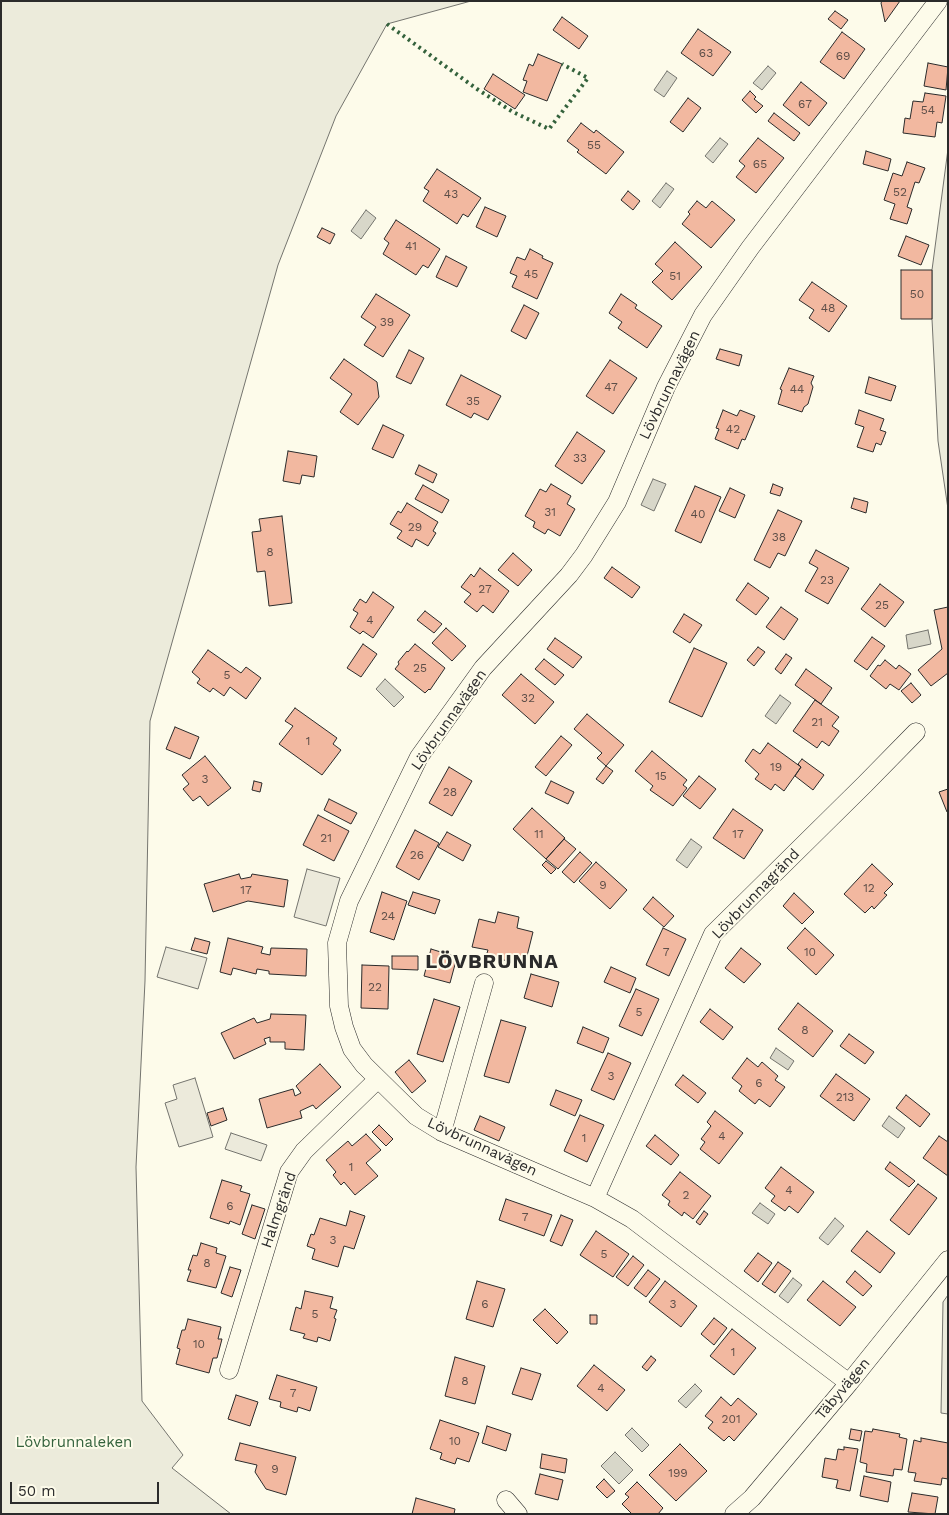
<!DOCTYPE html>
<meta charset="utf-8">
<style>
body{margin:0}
#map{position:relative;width:949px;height:1515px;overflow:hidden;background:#fdfbea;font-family:"Work Sans",sans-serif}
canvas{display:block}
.frame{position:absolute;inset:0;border:2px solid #2b2b2b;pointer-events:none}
.scale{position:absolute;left:10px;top:1482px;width:149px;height:22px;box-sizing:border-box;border:2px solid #2b2b2b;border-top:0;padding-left:6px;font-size:15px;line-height:18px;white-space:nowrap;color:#2b2b2b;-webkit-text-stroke:4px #fdfbea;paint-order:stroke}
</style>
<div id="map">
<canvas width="949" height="1515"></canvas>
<div class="frame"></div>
<div class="scale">50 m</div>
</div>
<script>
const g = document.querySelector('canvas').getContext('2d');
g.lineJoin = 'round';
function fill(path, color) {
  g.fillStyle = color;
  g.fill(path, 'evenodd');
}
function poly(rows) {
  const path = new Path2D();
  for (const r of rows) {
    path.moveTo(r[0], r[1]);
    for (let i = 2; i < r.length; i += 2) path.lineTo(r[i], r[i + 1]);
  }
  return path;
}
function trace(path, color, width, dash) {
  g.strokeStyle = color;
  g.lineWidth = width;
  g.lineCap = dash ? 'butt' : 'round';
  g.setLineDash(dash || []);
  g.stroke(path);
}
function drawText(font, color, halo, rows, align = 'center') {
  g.font = font + ' "Work Sans",sans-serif';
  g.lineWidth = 4;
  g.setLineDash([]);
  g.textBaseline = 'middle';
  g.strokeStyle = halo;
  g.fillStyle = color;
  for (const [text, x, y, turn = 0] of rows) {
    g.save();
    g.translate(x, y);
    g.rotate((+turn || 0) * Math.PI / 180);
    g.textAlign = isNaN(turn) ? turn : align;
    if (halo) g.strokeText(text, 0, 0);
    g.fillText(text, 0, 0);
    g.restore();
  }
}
const green = poly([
 [1,1,471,1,387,24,336,116,278,265,150,721,145,981,136,1167,142,1401,183,1455,172,1468,231,1514,1,1514,1,1],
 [948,149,948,509,938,441,932,319,932,270,948,149],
 [948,1295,948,1414,941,1413,943,1302,948,1295]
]);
const parking = poly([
 [307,869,340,878,326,926,294,917,307,869],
 [166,947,207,958,198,989,157,977,166,947],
 [195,1078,213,1137,179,1147,165,1103,177,1099,173,1085,195,1078],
 [231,1133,267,1145,261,1161,225,1149,231,1133]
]);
const water = poly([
 [768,66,776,73,762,90,753,83,768,66],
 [667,71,677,78,664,97,654,90,667,71],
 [720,138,728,144,713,163,705,156,720,138],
 [666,183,674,189,660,208,652,201,666,183],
 [366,210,376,218,361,239,351,231,366,210],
 [653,479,666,484,654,511,641,505,653,479],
 [928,630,931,644,908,649,906,635,928,630],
 [385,679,404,697,394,707,376,689,385,679],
 [780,695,791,703,776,724,765,716,780,695],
 [691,839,702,847,687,868,676,860,691,839],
 [776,1048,794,1061,788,1070,770,1058,776,1048],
 [889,1116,905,1128,898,1138,882,1126,889,1116],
 [760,1203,775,1214,768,1224,752,1213,760,1203],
 [835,1218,844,1226,828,1245,819,1238,835,1218],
 [793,1278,802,1285,788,1303,779,1296,793,1278],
 [695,1384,702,1391,686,1408,678,1401,695,1384],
 [632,1428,649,1445,642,1452,625,1435,632,1428],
 [615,1452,633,1470,619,1484,601,1466,615,1452]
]);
const building = poly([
 [882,1,900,1,885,22,881,3,882,1],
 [835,11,848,20,841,29,828,19,835,11],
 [562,17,588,36,579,49,553,30,562,17],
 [698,29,731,52,713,76,681,53,698,29],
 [842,32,865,49,844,79,820,62,842,32],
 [538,54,562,64,547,101,523,92,527,81,523,80,529,64,533,66,538,54],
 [928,63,948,67,946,90,924,86,928,63],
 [493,74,525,95,515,109,484,89,493,74],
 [801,82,827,103,809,126,783,105,801,82],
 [750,91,756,97,754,99,763,106,756,113,742,100,750,91],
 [925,93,946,96,942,123,937,122,935,137,903,133,905,118,910,119,913,101,923,102,925,93],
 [688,98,701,108,683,132,670,122,688,98],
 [774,113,800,133,794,141,768,121,774,113],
 [581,123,594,133,596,130,624,152,606,174,577,152,579,150,567,141,581,123],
 [758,138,784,158,756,193,736,177,745,166,739,161,758,138],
 [866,151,891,159,888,171,863,164,866,151],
 [907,162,925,168,919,183,915,182,907,207,912,209,907,224,890,219,895,204,884,200,893,173,902,176,907,162],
 [437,169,481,198,468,217,463,214,457,224,423,201,429,191,424,188,437,169],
 [628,191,640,201,633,210,621,200,628,191],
 [697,201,706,208,712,201,735,220,711,248,682,224,690,214,688,212,697,201],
 [485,207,506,216,497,237,476,227,485,207],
 [396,220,440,249,428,268,423,265,416,275,383,254,389,243,384,239,396,220],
 [322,228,335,234,330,244,317,237,322,228],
 [906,236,929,245,921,265,898,256,906,236],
 [675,242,702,267,672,300,652,282,663,271,655,264,675,242],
 [530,249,543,256,542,258,553,263,537,299,512,287,517,276,510,273,517,257,525,260,530,249],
 [446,256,467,267,457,287,436,277,446,256],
 [901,270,932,270,932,319,901,319,901,270],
 [812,282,847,306,829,332,809,318,814,310,799,300,812,282],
 [376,294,410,315,383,357,364,345,376,327,361,317,376,294],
 [621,294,637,305,635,308,662,326,647,348,618,328,622,322,609,313,621,294],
 [524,305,539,313,526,339,511,331,524,305],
 [720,349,742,355,739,366,716,359,720,349],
 [409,350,424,358,411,384,396,377,409,350],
 [344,359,377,382,379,397,358,425,340,412,352,394,330,378,344,359],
 [610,360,637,378,613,414,586,396,610,360],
 [789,368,814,376,811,383,813,387,808,404,804,407,802,412,778,404,782,390,780,389,789,368],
 [461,375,501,396,488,420,474,413,471,418,446,405,461,375],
 [869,377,896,386,891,401,865,393,869,377],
 [723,410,737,416,740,410,755,416,745,440,742,439,738,449,715,439,719,429,716,428,723,410],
 [859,410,884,419,880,430,886,432,881,445,876,443,873,452,857,447,864,427,855,424,859,410],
 [383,425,404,435,393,458,372,449,383,425],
 [577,432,605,451,582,484,555,466,577,432],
 [288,451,317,456,314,477,302,475,300,484,283,481,288,451],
 [419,465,437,474,433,483,415,474,419,465],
 [551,484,571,496,567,504,575,509,560,536,548,529,545,534,533,527,535,522,525,516,540,489,546,492,551,484],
 [773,484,783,488,780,496,770,493,773,484],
 [423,485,449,500,442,513,415,499,423,485],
 [695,486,721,497,701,543,675,531,695,486],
 [730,488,745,495,735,518,719,511,730,488],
 [854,498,868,502,866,513,851,508,854,498],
 [407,503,438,522,433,531,436,533,428,546,416,539,412,547,397,538,402,531,390,524,398,511,401,513,407,503],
 [778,510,802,521,785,556,778,553,770,568,754,560,778,510],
 [282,516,292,603,269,606,265,571,257,572,252,532,261,531,259,519,282,516],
 [816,550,849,568,828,604,805,591,818,568,809,563,816,550],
 [513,553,532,570,518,586,498,570,513,553],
 [612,567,640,587,632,598,604,578,612,567],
 [480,568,509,591,493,613,483,605,477,612,464,602,471,594,461,587,471,574,474,577,480,568],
 [748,583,769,598,756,615,736,600,748,583],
 [880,584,904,602,885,627,861,609,880,584],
 [373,592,394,607,373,638,363,631,360,634,350,627,358,613,353,610,360,599,366,603,373,592],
 [781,607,798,619,784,640,766,627,781,607],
 [948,607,948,673,931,686,918,670,942,649,934,610,948,607],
 [425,611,442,624,434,633,417,620,425,611],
 [684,614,702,625,690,643,673,632,684,614],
 [446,628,466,646,452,661,432,643,446,628],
 [872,637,885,646,867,670,854,661,872,637],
 [555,638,582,657,573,668,547,649,555,638],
 [363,644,377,654,361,677,347,668,363,644],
 [415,644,445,668,430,690,429,689,425,693,395,669,399,664,398,662,407,651,408,652,415,644],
 [758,647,765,652,754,666,747,660,758,647],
 [694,648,727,663,702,717,669,702,694,648],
 [208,650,241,673,246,667,261,678,246,699,230,687,224,696,213,688,210,692,197,683,200,679,192,672,208,650],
 [786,654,792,658,781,674,775,669,786,654],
 [544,659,564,675,555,685,535,669,544,659],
 [885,660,896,669,899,665,911,674,899,690,890,684,886,689,870,676,878,665,880,666,885,660],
 [806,669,832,688,821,704,795,685,806,669],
 [521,674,554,702,535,724,502,695,521,674],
 [911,683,921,695,912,703,901,691,911,683],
 [815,700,839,717,832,726,839,731,829,746,822,741,817,748,793,731,815,700],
 [295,708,337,738,333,744,341,750,322,775,279,744,293,726,285,721,295,708],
 [587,714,624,745,606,766,597,758,602,753,574,729,587,714],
 [175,727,199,737,190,759,166,749,175,727],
 [561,736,572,745,546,776,535,767,561,736],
 [768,743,801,767,784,791,775,784,771,790,755,779,759,774,745,761,753,749,760,754,768,743],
 [652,751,687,780,683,785,687,788,673,806,650,790,653,786,635,771,652,751],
 [205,756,231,788,208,806,200,796,193,801,183,789,189,784,182,775,205,756],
 [802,759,824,775,813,790,795,776,801,767,798,764,802,759],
 [606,766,613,771,603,784,596,779,606,766],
 [449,767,472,781,452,816,429,803,449,767],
 [699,776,716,789,700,809,683,796,699,776],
 [254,781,262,783,260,792,252,790,254,781],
 [551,781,574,792,568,804,545,793,551,781],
 [948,789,948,811,947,812,939,792,948,789],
 [329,799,357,813,351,824,324,810,329,799],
 [532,808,565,838,546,859,513,829,532,808],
 [733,809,763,830,744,859,713,838,733,809],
 [318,815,349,831,334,861,303,845,318,815],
 [415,830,439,843,419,880,396,867,415,830],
 [447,832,471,845,463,861,438,847,447,832],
 [564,839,576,849,558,869,546,859,564,839],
 [580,852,592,863,574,883,562,872,580,852],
 [546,861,556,869,551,874,542,865,546,861],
 [596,862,627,890,610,909,579,881,596,862],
 [872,864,893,884,884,893,887,895,874,909,872,906,865,913,844,894,872,864],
 [239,874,241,879,251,877,252,874,288,880,284,907,248,901,213,912,204,884,239,874],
 [382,892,407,901,394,940,370,932,382,892],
 [413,892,440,900,435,914,408,905,413,892],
 [794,893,814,912,802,924,783,906,794,893],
 [653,897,674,916,664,927,643,909,653,897],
 [498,912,519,917,517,928,533,932,526,960,510,956,508,961,486,956,488,950,472,947,479,919,495,923,498,912],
 [663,928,686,939,669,976,646,965,663,928],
 [805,928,834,955,816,975,787,948,805,928],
 [195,938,210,942,207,954,191,950,195,938],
 [228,938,263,947,261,953,270,955,271,948,307,949,306,976,269,974,269,971,257,969,256,974,233,968,231,975,220,972,228,938],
 [741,948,761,964,744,983,725,968,741,948],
 [431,949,457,957,450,983,424,976,431,949],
 [392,956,418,956,418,970,392,969,392,956],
 [362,965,389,966,388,1009,361,1008,362,965],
 [611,967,636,978,630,993,604,982,611,967],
 [531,974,559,982,552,1007,524,998,531,974],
 [636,989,659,999,642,1036,619,1026,636,989],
 [434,999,460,1007,443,1062,417,1054,434,999],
 [798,1003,833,1031,813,1057,778,1029,798,1003],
 [710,1009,733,1027,723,1040,700,1022,710,1009],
 [271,1014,306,1015,304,1050,285,1049,285,1042,270,1042,270,1037,264,1039,266,1044,234,1059,221,1033,254,1018,257,1023,270,1019,271,1014],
 [501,1020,526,1027,509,1083,484,1076,501,1020],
 [583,1027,609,1038,603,1053,577,1043,583,1027],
 [849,1034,874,1052,865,1064,840,1046,849,1034],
 [608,1053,631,1063,614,1100,591,1090,608,1053],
 [747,1058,758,1067,762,1062,778,1076,775,1080,785,1087,770,1107,759,1099,755,1104,739,1091,742,1086,732,1078,747,1058],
 [409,1060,426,1081,412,1093,395,1072,409,1060],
 [320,1064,341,1087,316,1109,313,1105,300,1111,302,1118,267,1128,259,1099,293,1089,295,1096,301,1093,296,1086,320,1064],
 [836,1074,870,1099,854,1121,820,1096,836,1074],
 [683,1075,706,1093,698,1103,675,1085,683,1075],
 [556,1090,582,1100,575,1116,550,1105,556,1090],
 [906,1095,930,1114,920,1127,896,1108,906,1095],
 [223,1108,227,1120,211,1126,207,1113,223,1108],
 [715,1111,743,1133,719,1164,700,1149,705,1142,701,1139,711,1126,707,1122,715,1111],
 [580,1115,604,1125,587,1162,564,1151,580,1115],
 [480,1116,505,1127,499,1141,474,1130,480,1116],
 [379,1125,393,1139,386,1146,372,1132,379,1125],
 [366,1134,381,1150,366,1163,378,1176,355,1195,344,1182,341,1185,333,1175,336,1172,326,1160,348,1141,352,1146,366,1134],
 [655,1135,679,1155,671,1165,646,1146,655,1135],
 [939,1136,948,1142,948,1176,923,1158,939,1136],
 [890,1162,915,1181,909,1187,885,1169,890,1162],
 [781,1167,814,1192,798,1213,789,1206,785,1211,771,1201,775,1196,765,1188,781,1167],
 [680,1172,711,1196,693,1219,684,1212,682,1216,668,1205,670,1201,662,1195,680,1172],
 [222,1180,242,1186,240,1191,250,1194,240,1225,230,1221,229,1224,210,1218,222,1180],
 [918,1184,937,1198,909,1235,890,1220,918,1184],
 [506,1199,552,1215,544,1236,499,1220,506,1199],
 [252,1205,265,1209,255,1239,242,1234,252,1205],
 [350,1211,365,1216,354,1249,344,1246,338,1267,312,1259,315,1249,307,1246,311,1234,314,1235,320,1218,346,1226,350,1211],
 [704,1211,708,1214,700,1225,696,1222,704,1211],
 [561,1215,573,1220,562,1246,550,1241,561,1215],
 [596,1231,629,1254,613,1277,580,1255,596,1231],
 [867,1231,895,1253,880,1273,851,1251,867,1231],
 [201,1243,217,1248,216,1253,226,1256,216,1288,187,1281,191,1270,188,1270,193,1255,197,1256,201,1243],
 [758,1253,772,1263,758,1282,744,1271,758,1253],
 [633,1256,644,1265,628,1286,616,1277,633,1256],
 [778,1262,791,1271,775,1293,762,1284,778,1262],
 [230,1267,241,1270,232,1297,221,1293,230,1267],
 [648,1270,660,1279,646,1297,634,1288,648,1270],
 [855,1271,872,1286,863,1296,846,1282,855,1271],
 [477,1281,505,1289,493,1327,466,1319,477,1281],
 [665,1281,697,1306,681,1327,649,1302,665,1281],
 [823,1281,856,1307,840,1326,807,1300,823,1281],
 [305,1291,333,1297,330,1308,337,1310,334,1318,336,1319,330,1341,318,1337,317,1342,303,1338,305,1334,290,1330,296,1307,301,1309,305,1291],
 [545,1309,568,1332,557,1344,533,1320,545,1309],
 [590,1315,597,1315,597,1324,590,1324,590,1315],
 [714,1318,727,1328,714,1345,701,1334,714,1318],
 [188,1319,221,1327,218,1339,222,1339,217,1358,213,1358,209,1373,176,1364,180,1349,177,1348,182,1330,185,1330,188,1319],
 [732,1329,756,1348,734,1375,710,1356,732,1329],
 [651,1356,656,1360,647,1371,642,1367,651,1356],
 [455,1357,485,1366,475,1404,445,1396,455,1357],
 [594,1365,625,1390,607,1411,577,1386,594,1365],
 [521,1368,541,1374,532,1400,512,1394,521,1368],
 [277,1375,317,1387,310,1411,298,1407,297,1412,280,1407,281,1402,269,1399,277,1375],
 [236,1395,258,1402,250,1426,228,1419,236,1395],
 [721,1397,731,1406,738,1398,757,1414,734,1441,729,1436,724,1441,708,1428,713,1422,705,1416,721,1397],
 [440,1420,479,1433,469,1462,457,1458,455,1464,440,1459,442,1453,430,1449,440,1420],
 [487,1426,511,1434,506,1451,482,1443,487,1426],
 [851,1429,862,1431,860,1441,849,1439,851,1429],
 [873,1429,900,1434,899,1437,907,1439,902,1470,894,1469,893,1476,866,1472,867,1464,860,1462,865,1431,872,1432,873,1429],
 [921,1438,948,1443,948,1479,942,1478,941,1485,914,1481,916,1473,908,1472,914,1440,921,1442,921,1438],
 [240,1443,296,1457,286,1495,266,1489,255,1472,257,1465,235,1460,240,1443],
 [680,1444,707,1471,676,1501,649,1475,680,1444],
 [844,1447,858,1449,850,1491,836,1488,838,1480,822,1477,825,1458,836,1460,838,1449,844,1450,844,1447],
 [542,1454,567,1459,565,1473,540,1468,542,1454],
 [540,1474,563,1480,558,1500,535,1494,540,1474],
 [864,1476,891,1482,888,1502,860,1496,864,1476],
 [604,1479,615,1491,607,1498,596,1487,604,1479],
 [637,1482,663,1508,658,1514,632,1514,622,1504,629,1497,625,1494,637,1482],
 [912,1493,938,1497,935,1514,908,1512,912,1493],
 [416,1498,455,1509,454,1514,412,1514,416,1498]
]);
const minor = poly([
 [442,1132,484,983],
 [595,1198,713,934,865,784,916,732],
 [229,1370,289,1172,304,1151,378,1079],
 [849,1383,632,1219,595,1198,442,1132,416,1116,364,1065,352,1049,344,1027,339,1006,337,943,349,901,419,757,483,668,569,575,584,555,617,502,666,387,703,315,750,248,938,1],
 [506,1500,518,1514],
 [734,1514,752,1498,849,1383,948,1260]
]);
const hedge = poly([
 [387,24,477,89,513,112,549,129,588,78,562,64]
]);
const numberNames = [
 ["63",706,53],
 ["69",843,56],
 ["67",805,104],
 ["54",928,110],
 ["55",594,145],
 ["65",760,164],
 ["52",900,192],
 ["43",451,194],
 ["41",411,246],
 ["45",531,274],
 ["51",675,276],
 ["50",917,294],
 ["48",828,308],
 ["39",387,322],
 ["47",611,387],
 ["44",797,389],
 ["35",473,401],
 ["42",733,429],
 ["33",580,458],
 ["31",550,512],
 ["40",698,514],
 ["29",415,527],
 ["38",779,537],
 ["8",270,552],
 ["23",827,580],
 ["27",485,589],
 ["25",882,605],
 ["4",370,620],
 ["25",420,668],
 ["5",227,675],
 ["32",528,698],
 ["21",817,722],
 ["1",308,741],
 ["19",776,767],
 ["15",661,776],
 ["3",205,779],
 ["28",450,792],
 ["11",539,834],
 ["17",738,834],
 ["21",326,838],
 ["26",417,855],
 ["9",603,885],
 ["12",869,888],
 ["17",246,890],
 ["24",388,916],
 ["7",666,952],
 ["10",810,952],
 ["22",375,987],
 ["5",639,1012],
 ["8",805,1030],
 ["3",611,1076],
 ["6",759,1083],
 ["213",845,1097],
 ["4",722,1136],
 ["1",584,1138],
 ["1",351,1167],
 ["4",789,1190],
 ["2",686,1195],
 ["6",230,1206],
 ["7",525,1217],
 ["3",333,1240],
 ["5",604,1254],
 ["8",207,1263],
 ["6",485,1304],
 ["3",673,1304],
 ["5",315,1314],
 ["10",199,1344],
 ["1",733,1352],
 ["8",465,1381],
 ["4",601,1388],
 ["7",293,1393],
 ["201",731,1419],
 ["10",455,1441],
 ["9",275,1469],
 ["199",678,1473]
];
const streetNames = [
 ["Lövbrunnavägen",670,385,-64],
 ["Lövbrunnavägen",449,720,-55],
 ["Lövbrunnagränd",756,894,-46],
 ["Lövbrunnavägen",482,1147,25],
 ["Halmgränd",279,1210,-71],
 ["Täbyvägen",843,1389,-50]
];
const parkNames = [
 ["Lövbrunnaleken",74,1443]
];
const districtNames = [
 ["LÖVBRUNNA",492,962]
];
fill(green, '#ecebdb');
trace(green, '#74746e', 1);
fill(parking, '#eceadb');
trace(parking, '#74746e', 1);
fill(water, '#d8d7c9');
trace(water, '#74746e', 1);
fill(building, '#f2b8a0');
trace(building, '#2b2b2b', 1);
trace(minor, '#2b2b2b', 19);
trace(minor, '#fdfbea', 18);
trace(hedge, '#34623c', 4, [2.5, 4]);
drawText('12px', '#5d4e48', null, numberNames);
drawText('15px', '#2b2b2b', '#fdfbea', streetNames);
drawText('15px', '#34623c', '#fdfbea', parkNames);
g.letterSpacing = '1px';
drawText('bold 20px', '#2b2b2b', '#fdfbea', districtNames);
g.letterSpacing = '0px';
</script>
